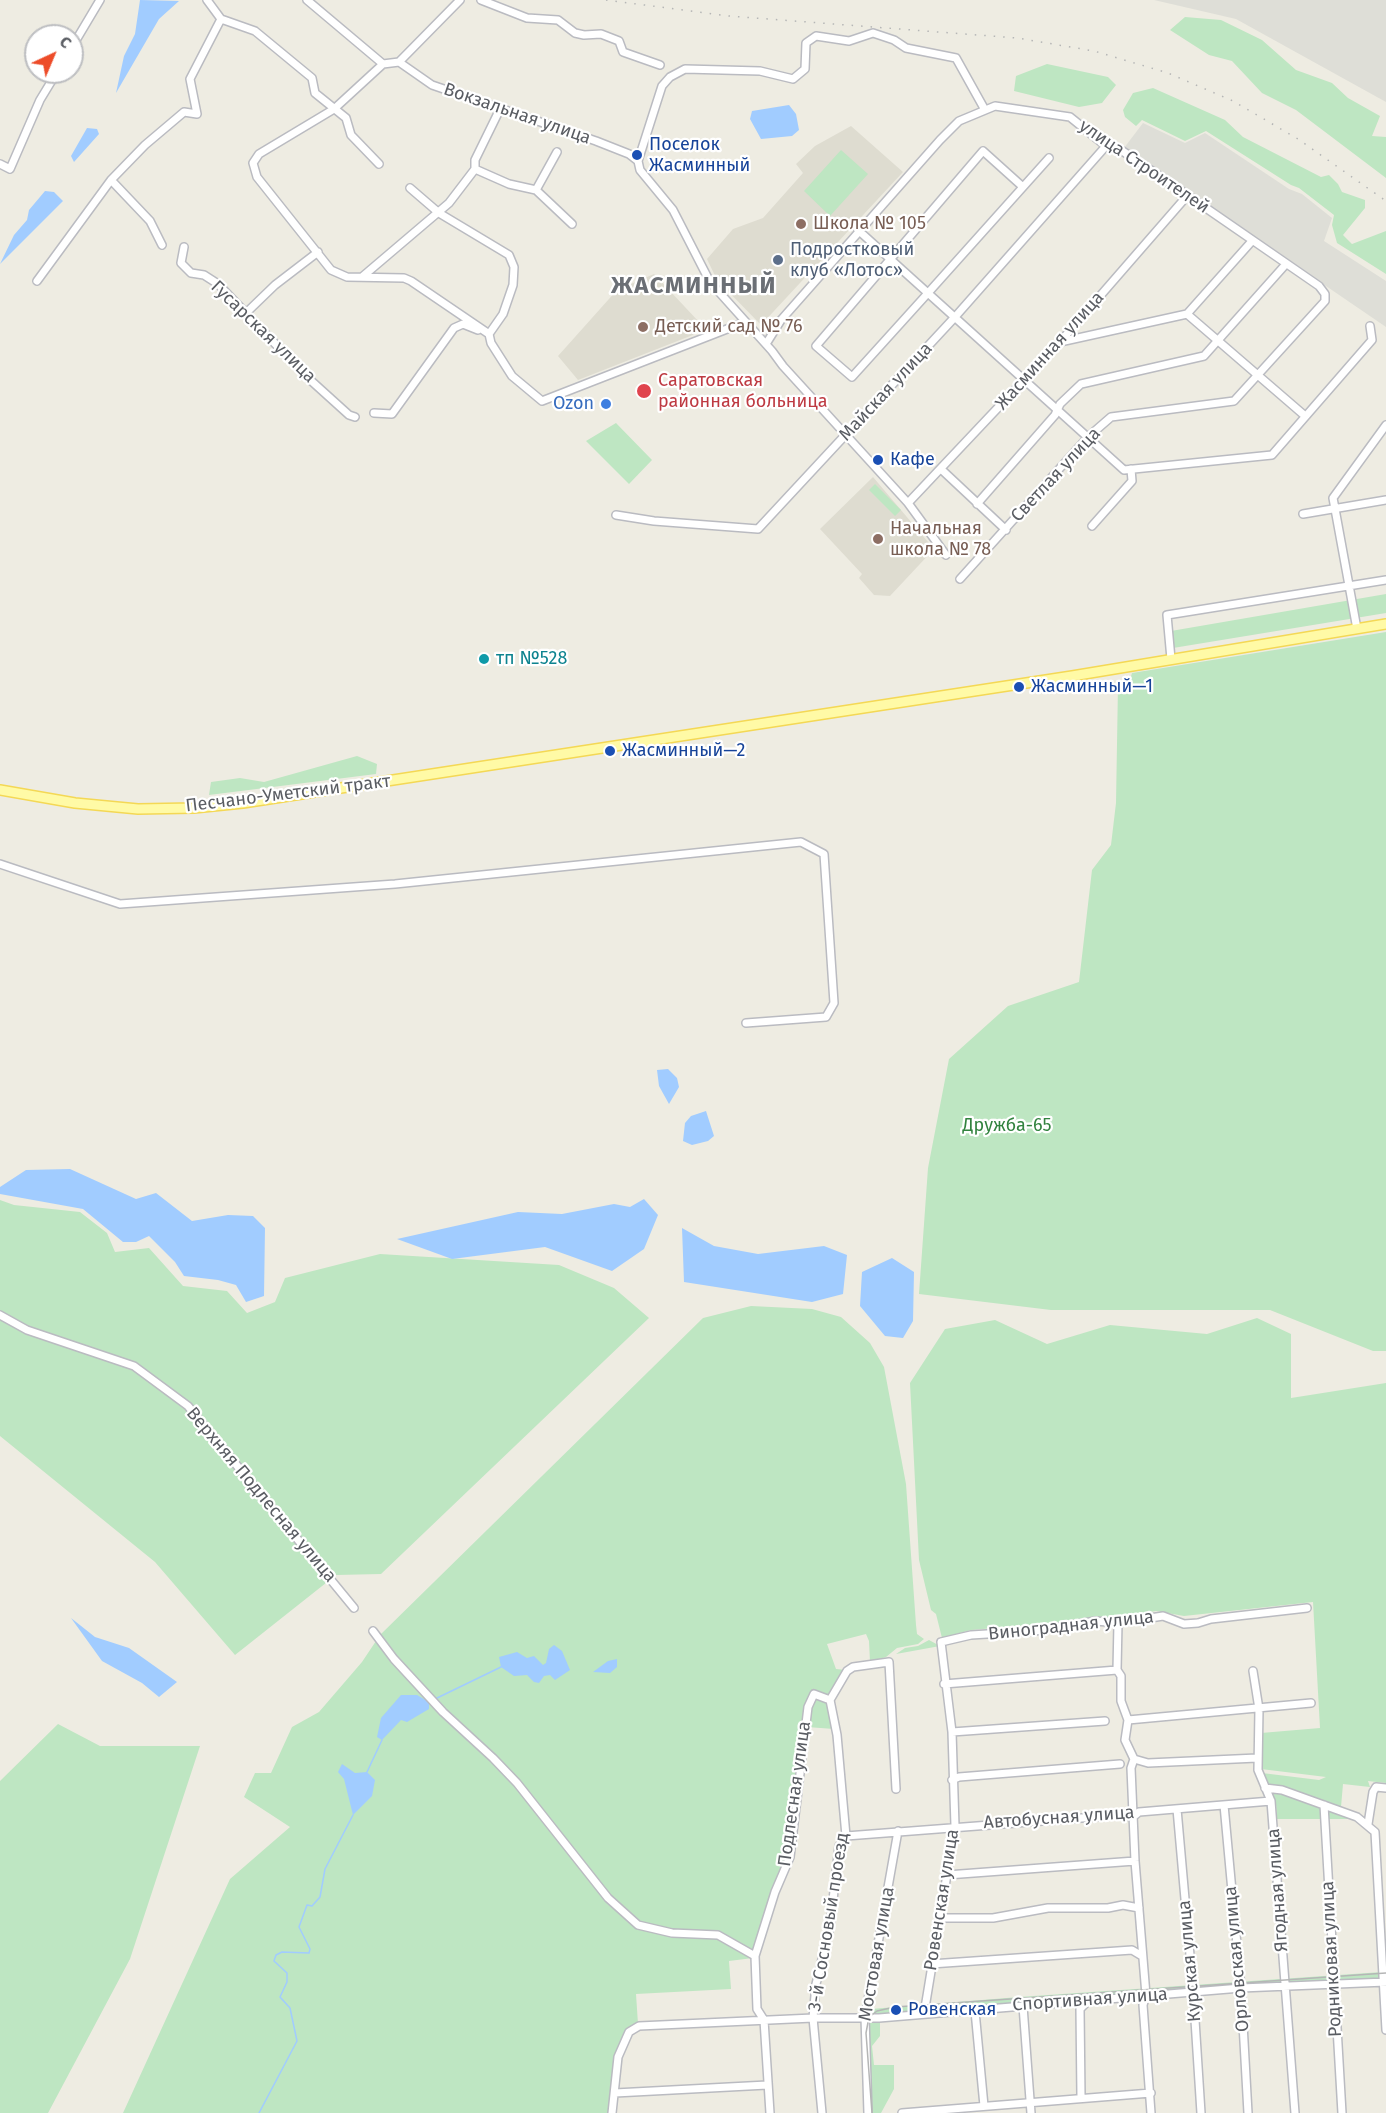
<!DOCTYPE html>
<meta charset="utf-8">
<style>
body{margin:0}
#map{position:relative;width:1386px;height:2113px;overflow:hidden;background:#eeece2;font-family:"Fira Sans",sans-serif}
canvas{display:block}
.north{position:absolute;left:24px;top:24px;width:60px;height:60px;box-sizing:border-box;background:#fff;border:2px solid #bdbec1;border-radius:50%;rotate:44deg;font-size:16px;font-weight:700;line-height:24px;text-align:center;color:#5a5d63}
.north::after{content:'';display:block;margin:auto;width:21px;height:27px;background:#ed4c29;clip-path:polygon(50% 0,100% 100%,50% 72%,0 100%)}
</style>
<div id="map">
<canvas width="1386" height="2113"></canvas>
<div class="north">С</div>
</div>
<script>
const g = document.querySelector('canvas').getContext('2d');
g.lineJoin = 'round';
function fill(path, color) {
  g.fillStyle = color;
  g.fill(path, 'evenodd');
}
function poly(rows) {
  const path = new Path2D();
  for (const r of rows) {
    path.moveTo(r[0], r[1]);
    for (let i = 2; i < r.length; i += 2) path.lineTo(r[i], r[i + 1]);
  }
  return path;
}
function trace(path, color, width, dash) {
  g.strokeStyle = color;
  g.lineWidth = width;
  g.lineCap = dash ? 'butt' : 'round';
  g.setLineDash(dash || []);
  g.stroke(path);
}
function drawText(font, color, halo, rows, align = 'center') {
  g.font = font + ' "Fira Sans",sans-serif';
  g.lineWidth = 4.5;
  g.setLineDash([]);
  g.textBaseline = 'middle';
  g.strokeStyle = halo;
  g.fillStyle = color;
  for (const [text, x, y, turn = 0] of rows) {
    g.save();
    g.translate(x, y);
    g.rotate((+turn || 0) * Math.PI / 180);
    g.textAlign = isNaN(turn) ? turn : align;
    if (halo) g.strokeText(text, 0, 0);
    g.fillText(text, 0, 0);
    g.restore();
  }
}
const industrial = poly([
 [1154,0,1386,0,1386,102,1236,19],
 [1143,123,1185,143,1205,133,1289,189,1302,194,1332,218,1324,241,1386,281,1386,327,1124,148]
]);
const education = poly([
 [851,126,903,172,761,325,717,280,707,259,733,229,763,218,803,173,796,164,815,146],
 [654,274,700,323,703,331,578,380,558,356,617,290],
 [873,477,934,549,890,596,874,595,859,578,862,574,820,529]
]);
const green = poly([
 [1185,17,1221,20,1262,40,1296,70,1332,83,1348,98,1380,116,1372,136,1386,137,1386,178,1296,110,1262,93,1232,61,1209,55,1170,30],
 [1047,64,1108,77,1116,85,1102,103,1079,107,1014,91,1016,76],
 [1153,88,1225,120,1243,137,1321,177,1329,175,1338,184,1342,192,1365,200,1365,208,1343,235,1352,244,1386,231,1386,274,1337,243,1332,225,1334,215,1299,188,1291,185,1206,131,1185,141,1142,120,1136,126,1125,117,1123,110,1133,93],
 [841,150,868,174,830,216,804,191],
 [616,423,652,460,629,484,586,441],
 [875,484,901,510,895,516,869,490],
 [1386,594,1386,613,1173,648,1171,631],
 [1386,632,1386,1351,1373,1351,1270,1310,1051,1310,919,1294,928,1168,949,1059,1008,1006,1079,982,1092,870,1111,845,1116,803,1118,685,1129,683,1132,673],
 [357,756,377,764,376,774,209,795,211,782,240,778,264,782],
 [0,1200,14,1205,80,1212,107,1233,115,1252,149,1248,183,1286,227,1291,247,1313,275,1302,285,1278,380,1254,559,1265,614,1288,649,1318,381,1574,336,1575,235,1655,155,1562,0,1436],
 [751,1306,812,1309,841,1317,870,1343,884,1367,906,1484,916,1625,917,1634,924,1639,918,1644,897,1648,886,1657,870,1662,869,1641,866,1634,827,1644,836,1669,846,1670,829,1697,810,1693,788,1860,753,1958,729,1961,731,1989,636,1994,638,2024,633,2026,620,2041,610,2113,123,2113,230,1879,290,1827,244,1797,255,1773,271,1773,292,1727,319,1712,362,1662,380,1635,703,1318],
 [1257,1318,1291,1334,1291,1398,1386,1383,1386,1783,1368,1781,1370,1787,1343,1784,1341,1807,1349,1819,1277,1819,1276,1804,1262,1773,1319,1780,1326,1777,1261,1769,1261,1733,1320,1728,1313,1602,1184,1616,1156,1611,1116,1618,971,1630,942,1638,936,1614,931,1610,919,1560,910,1383,945,1329,995,1320,1047,1344,1110,1325,1207,1334],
 [929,1640,940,1646,896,1654,905,1648,918,1646],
 [817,1696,827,1701,834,1729,807,1727,810,1704],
 [58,1724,100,1746,200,1746,130,1959,48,2113,0,2113,0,1781],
 [1382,1972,1386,1980,1004,2004,974,2010,871,2016,869,2013,871,2009,1019,1997],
 [880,2019,880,2036,872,2046,874,2065,894,2065,894,2089,881,2113,871,2113,865,2032,869,2020]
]);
const water = poly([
 [140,0,179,1,159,19,116,93,124,56,135,34],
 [789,105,796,114,799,130,792,136,761,139,750,119,752,111],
 [87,128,97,129,99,134,74,162,71,156],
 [45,191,54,192,63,201,0,264,14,235,27,220,29,210],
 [668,1069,677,1078,679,1087,669,1104,659,1086,657,1070],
 [706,1111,714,1136,708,1141,692,1145,683,1141,685,1123,691,1116],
 [70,1169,136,1199,156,1193,192,1221,228,1215,253,1216,265,1228,264,1296,246,1302,236,1285,218,1280,184,1276,175,1262,149,1236,136,1242,123,1242,83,1209,0,1194,0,1187,26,1170],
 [644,1199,658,1215,644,1249,612,1271,545,1247,452,1259,397,1239,518,1212,562,1214,614,1204,630,1207],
 [682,1228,714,1246,758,1254,824,1246,847,1255,843,1294,812,1302,684,1282],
 [892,1258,914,1272,913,1321,903,1338,885,1336,860,1306,862,1272],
 [71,1618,95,1637,129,1648,177,1682,159,1697,142,1683,102,1661],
 [554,1645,562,1651,570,1670,555,1680,550,1675,544,1676,539,1683,534,1682,527,1675,514,1676,501,1667,499,1657,517,1652,527,1658,534,1656,543,1665,546,1663,549,1649],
 [617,1659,617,1667,610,1673,593,1672,608,1661],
 [401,1695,417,1695,429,1702,429,1709,407,1722,401,1720,382,1740,377,1737,381,1718],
 [342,1764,355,1773,367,1772,375,1780,372,1796,353,1815,344,1779,338,1772]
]);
const stream = poly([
 [435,1699,501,1667],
 [367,1772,382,1740],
 [259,2113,297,2041,290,2008,280,1997,287,1982,287,1973,274,1961,276,1955,282,1952,309,1953,310,1949,299,1927,307,1905,312,1906,320,1897,325,1869,353,1815]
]);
const minor = poly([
 [207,0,221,19],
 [307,0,383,64],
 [460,0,399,62,383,64,334,109,259,154,253,163,257,177,331,270,347,277,404,278,411,281,489,334,491,343,512,376,542,401,745,322],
 [481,0,527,18,558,20,575,33,584,35,601,34,619,41,623,52,660,65],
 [221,19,255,31,312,78,315,93,346,118,351,135,379,164],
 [72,47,100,0],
 [399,62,432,85,596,141,629,154,638,161],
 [638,161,640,170,673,210,710,282,772,351,783,366,908,503,946,555],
 [638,161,662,86,670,77,685,69,760,71,793,79,805,69,806,43,816,36,849,41,873,33,894,40,906,48,956,58,985,110],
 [0,164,10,169,40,100,57,72],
 [475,169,509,184,536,190,572,224],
 [111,180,150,221,162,245],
 [1023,187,983,151,816,346,852,377,928,293,1023,187,1049,158],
 [410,188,439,213,509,255,514,267,513,285,503,314,489,334],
 [536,190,557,152],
 [858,230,1124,470,1272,455,1372,340,1370,326],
 [184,247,181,263,191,273,204,275,218,284,307,377,349,415,355,417],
 [362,277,449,203,475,169,475,160,500,109],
 [37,281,111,180,145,145,184,112,197,114,190,79,221,19],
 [246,313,275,285,318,252],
 [1187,314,1304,415],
 [1060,342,1187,314,1252,241],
 [766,344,781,320,940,140,959,121,995,106,1070,117,1106,146,1121,150,1177,188,1319,286,1325,294,1325,301,1234,401,1111,417,1088,437,960,579],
 [374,413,392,414,454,328,463,324,478,330],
 [942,470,1006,530],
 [908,503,1060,342,1187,196],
 [977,504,1055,415,1060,404,1081,384,1204,356,1286,264],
 [1303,514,1386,500],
 [616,515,654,521,758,529,955,317,1106,146],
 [1092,526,1132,481,1131,469],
 [1357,629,1333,498,1386,425],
 [1171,659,1167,615,1386,580],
 [0,864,120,904,395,884,801,842,824,854,834,1003,826,1017,746,1023],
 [0,1315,27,1330,134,1366,188,1406,354,1608],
 [1118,1623,1117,1670,1121,1676,1121,1701,1128,1720,1125,1740,1134,1759,1131,1768,1135,1861,1146,1995,1143,2005,1151,2113],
 [373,1631,394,1659,443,1712,493,1758,517,1783,608,1898,638,1925,672,1933,718,1935,755,1956],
 [1253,1671,1259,1709,1258,1770,1271,1801,1295,2113],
 [944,1684,1117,1670],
 [1128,1720,1311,1703],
 [952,1732,1105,1721],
 [1134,1759,1148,1763,1257,1758],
 [952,1780,959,1777,1120,1764],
 [1265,1788,1282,1790,1357,1817,1375,1832,1386,2030],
 [1224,1805,1241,1988,1248,2113],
 [1324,1805,1342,2113],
 [1177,1809,1193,1989,1201,2113],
 [1368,1824,1373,1792,1376,1787,1386,1788],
 [846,1836,1121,1815,1133,1817,1139,1812,1271,1801],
 [947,1875,1135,1861],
 [940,1918,993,1918,1048,1908,1108,1908,1123,1905,1139,1908],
 [931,1964,1132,1950,1142,1956],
 [1023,2006,1031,2113],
 [975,2011,984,2106],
 [924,2014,955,1826,952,1732,941,1642,971,1635,1035,1631,1096,1621,1118,1623,1163,1616,1184,1624,1198,1623,1211,1619,1307,1608],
 [615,2093,767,2085],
 [1081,2097,1080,2009,1087,2002],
 [612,2113,618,2057,629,2032,639,2026,813,2018,879,2018,1241,1988,1386,1982],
 [770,2113,764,2020,757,2009,755,1956,775,1892,790,1857,808,1707,814,1694,830,1700],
 [822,2113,813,2018,816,1984,830,1927,839,1846,846,1836,837,1735,830,1700,847,1671,853,1667,889,1662,896,1789],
 [868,2113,865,2017,898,1831],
 [902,2113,1151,2093]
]);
const major = poly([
 [0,790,75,803,138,809,194,808,243,803,1072,676,1386,624]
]);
const tram = poly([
 [872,2113,866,2033,869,2017,877,2011,895,2007,1386,1973]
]);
const rail = poly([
 [606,0,729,16,1017,38,1094,51,1168,73,1233,101,1298,139,1386,201]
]);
const markers = [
 [637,155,6,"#1a4fb4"],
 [801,224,6,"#8d6e63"],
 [778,260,6,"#5c6f8a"],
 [643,327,6,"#8d6e63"],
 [644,391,8,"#e0444e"],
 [606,404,6,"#3f7fe0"],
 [878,460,6,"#1a4fb4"],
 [878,539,6,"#8d6e63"],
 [484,659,6,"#0f9aa8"],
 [1019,687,6,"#1a4fb4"],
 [610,751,6,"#1a4fb4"],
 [896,2010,6,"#1a4fb4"]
];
const streetNames = [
 ["Вокзальная улица",517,114,19],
 ["улица Строителей",1144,167,34],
 ["Гусарская улица",263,332,44],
 ["Жасминная улица",1050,351,-48],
 ["Майская улица",886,392,-47],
 ["Светлая улица",1056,475,-47],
 ["Песчано-Уметский тракт",288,794,-7],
 ["Верхняя Подлесная улица",261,1495,50],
 ["Виноградная улица",1071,1626,-6],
 ["Подлесная улица",795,1794,-82],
 ["Автобусная улица",1059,1818,-4],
 ["Ягодная улица",1278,1890,-94],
 ["Ровенская улица",942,1900,-81],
 ["3-й Сосновый проезд",829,1922,-81],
 ["Мостовая улица",877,1954,-80],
 ["Орловская улица",1237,1959,-95],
 ["Родниковая улица",1332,1959,-93],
 ["Курская улица",1190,1961,-95],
 ["Спортивная улица",1090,2000,-4]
];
const transitNames = [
 ["Поселок",649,145],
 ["Жасминный",649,166],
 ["Кафе",890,460],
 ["Жасминный—1",1031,687],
 ["Жасминный—2",622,751],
 ["Ровенская",908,2010]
];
const educationNames = [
 ["Школа № 105",813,224],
 ["Детский сад № 76",655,327],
 ["Начальная",890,529],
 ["школа № 78",890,550]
];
const serviceNames = [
 ["Подростковый",790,250],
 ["клуб «Лотос»",790,271]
];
const healthNames = [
 ["Саратовская",658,381],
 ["районная больница",658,402]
];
const shopNames = [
 ["Ozon",594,404]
];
const cultureNames = [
 ["тп №528",496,659]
];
const parkNames = [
 ["Дружба-65",1007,1126]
];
const districtNames = [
 ["ЖАСМИННЫЙ",694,286]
];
fill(industrial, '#deded7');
fill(education, '#dedcd0');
fill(green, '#bee6c2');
fill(water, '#a1ccff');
trace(stream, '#a1ccff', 1.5);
trace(minor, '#babbc1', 10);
trace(major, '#f4d855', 12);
trace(minor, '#fff', 7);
trace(major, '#fffaa6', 9);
trace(tram, '#b5b6b6', 1.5);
trace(rail, '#b5b6b6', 1.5, [1.5, 8]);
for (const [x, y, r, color] of markers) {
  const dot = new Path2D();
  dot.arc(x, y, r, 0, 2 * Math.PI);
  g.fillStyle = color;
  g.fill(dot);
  trace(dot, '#fff', 2);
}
drawText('18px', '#5a5d63', '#fff', streetNames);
drawText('18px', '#164399', '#fff', transitNames, 'left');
drawText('18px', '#785e54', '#fff', educationNames, 'left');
drawText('18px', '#4e5e75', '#fff', serviceNames, 'left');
drawText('18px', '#be3a42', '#fff', healthNames, 'left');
drawText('18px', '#366cbe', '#fff', shopNames, 'right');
drawText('18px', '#0d838f', '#fff', cultureNames, 'left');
drawText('18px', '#32833f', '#fff', parkNames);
g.letterSpacing = '1.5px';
drawText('bold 24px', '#6b6f75', '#fff', districtNames);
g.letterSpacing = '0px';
</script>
